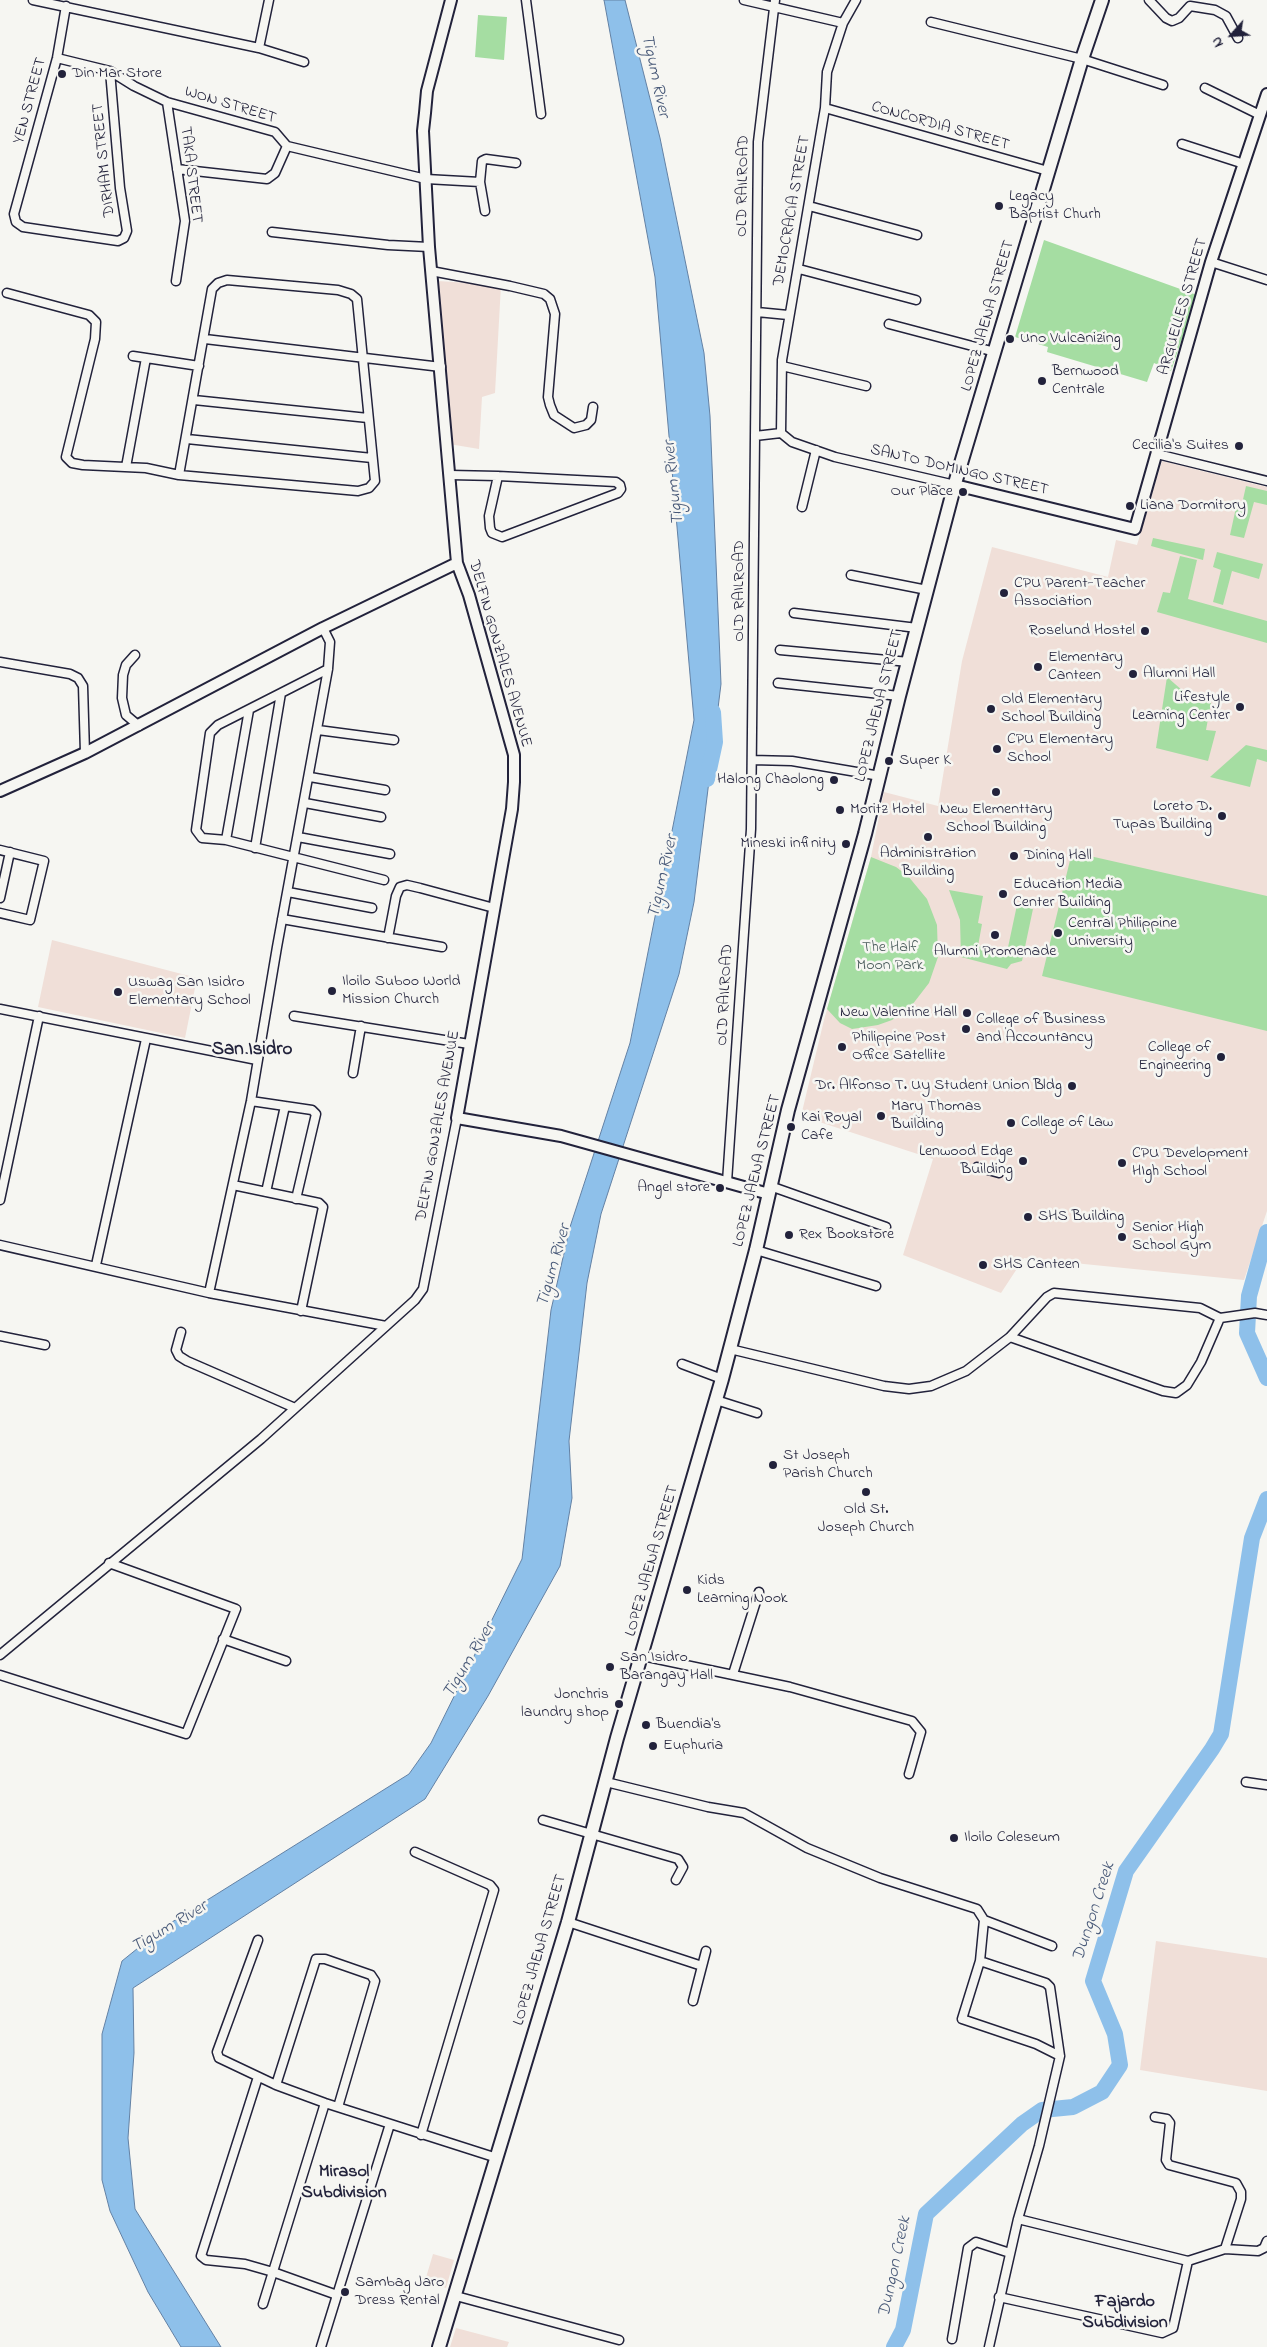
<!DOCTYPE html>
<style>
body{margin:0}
#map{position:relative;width:1267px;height:2347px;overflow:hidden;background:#f6f6f2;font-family:"Indie Flower",sans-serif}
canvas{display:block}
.north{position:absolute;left:1207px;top:10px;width:50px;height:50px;-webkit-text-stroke:4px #f6f6f2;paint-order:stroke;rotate:244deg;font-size:14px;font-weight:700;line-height:20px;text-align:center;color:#22223b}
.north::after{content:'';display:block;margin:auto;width:18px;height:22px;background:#22223b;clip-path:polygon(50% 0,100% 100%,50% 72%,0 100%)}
</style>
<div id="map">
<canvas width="1267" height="2347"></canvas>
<div class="north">N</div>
</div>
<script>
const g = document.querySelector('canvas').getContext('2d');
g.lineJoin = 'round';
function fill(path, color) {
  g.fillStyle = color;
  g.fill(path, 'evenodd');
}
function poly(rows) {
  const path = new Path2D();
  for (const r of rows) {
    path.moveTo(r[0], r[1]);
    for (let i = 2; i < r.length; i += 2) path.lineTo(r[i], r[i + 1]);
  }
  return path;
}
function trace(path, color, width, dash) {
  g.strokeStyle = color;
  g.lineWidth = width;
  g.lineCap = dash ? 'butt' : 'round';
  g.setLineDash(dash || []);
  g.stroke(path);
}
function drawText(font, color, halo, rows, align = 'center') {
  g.font = font + ' "Indie Flower",sans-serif';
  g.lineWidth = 5;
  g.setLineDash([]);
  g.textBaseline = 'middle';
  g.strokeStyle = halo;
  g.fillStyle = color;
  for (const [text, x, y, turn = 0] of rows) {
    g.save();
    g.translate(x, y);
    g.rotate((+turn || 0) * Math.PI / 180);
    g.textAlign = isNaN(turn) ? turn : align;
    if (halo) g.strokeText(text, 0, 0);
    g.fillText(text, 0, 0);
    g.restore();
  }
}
const built = poly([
 [438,281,501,285,495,393,482,397,479,449,449,444],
 [1162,461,1267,487,1267,1211,1244,1280,1024,1258,1001,1293,903,1255,933,1159,801,1116,824,1020,871,857,884,792,938,806,962,661,992,547,1108,577,1116,540,1137,545],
 [52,940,197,978,185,1038,38,1007],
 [1156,1941,1267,1958,1267,2091,1140,2070],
 [433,2254,454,2260,446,2288,425,2281],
 [456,2328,509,2342,507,2347,450,2347]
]);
const green = poly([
 [478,15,507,17,504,60,475,57],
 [1044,240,1197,295,1171,371,1154,363,1147,382,1047,352,1048,347,1015,337],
 [1246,486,1267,491,1267,505,1254,502,1244,538,1230,535,1237,503,1242,504],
 [1153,538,1205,549,1203,560,1151,546],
 [1217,552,1263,564,1259,579,1232,571,1223,605,1213,602,1221,570,1213,567],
 [1180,556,1197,560,1188,599,1267,621,1267,643,1157,612,1163,592,1170,593],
 [1167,677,1183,691,1212,697,1206,730,1216,731,1208,761,1156,748],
 [1246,745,1267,750,1267,762,1257,759,1250,787,1210,777],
 [1072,852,1267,896,1267,1031,1042,976],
 [871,857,896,867,908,876,927,899,937,925,938,957,929,983,912,1005,892,1020,878,1025,852,1029,840,1023,827,1009],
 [949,890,983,896,978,923,982,924,978,946,1007,952,1017,905,1033,909,1022,961,1011,964,1007,969,961,957,960,920]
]);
const water = poly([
 [604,0,625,0,660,138,704,353,710,416,721,684,694,902,679,974,601,1214,587,1283,569,1441,572,1498,560,1566,488,1696,425,1799,133,1988,134,2053,128,2138,135,2209,221,2347,181,2347,148,2292,110,2211,102,2180,102,2034,122,1961,164,1927,409,1774,431,1743,522,1559,551,1310,570,1227,630,1043,694,720,655,277,604,0]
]);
const river = poly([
 [707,779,715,742,713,712],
 [1267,1232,1249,1296,1247,1333,1267,1378],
 [894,2347,903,2330,926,2214,1022,2124,1042,2110,1073,2107,1102,2092,1120,2065,1115,2034,1093,1981,1126,1871,1212,1749,1221,1734,1252,1538,1267,1499]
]);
const minor = poly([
 [33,0,259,48,304,62],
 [526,0,541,114],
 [744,0,843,23],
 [1149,0,1166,18,1172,21,1179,18,1190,6,1215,10,1226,16,1238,38],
 [66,6,57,58,14,214,16,222,23,227,118,241,124,238,127,231,120,188,110,71],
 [931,22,1082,59,1163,85],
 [259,48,269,0],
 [57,58,110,71,134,86,167,102,275,132,287,146,426,179,480,182,482,161,486,159,516,163],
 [1205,88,1260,115],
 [167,102,185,221,176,281],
 [825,108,1048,171],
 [1182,144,1244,164],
 [177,169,267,179,275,173,287,146],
 [480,182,485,211],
 [809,206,917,235],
 [272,232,388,245,429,247],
 [1211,262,1267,280],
 [799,269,916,300],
 [431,271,510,286,544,294,550,299,555,314,548,397,550,405,554,415,574,428,586,425,591,420,593,407],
 [7,293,89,315,96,322,95,339,66,457,72,463,83,465,146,468,179,475,212,289,218,283,227,280,338,290,351,294,357,299,375,481,369,488,358,491,179,475],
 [757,312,788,315],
 [889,324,995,352],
 [205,339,441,367],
 [133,356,199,366],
 [782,366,866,386],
 [194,400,368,418],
 [781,433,782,360,825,108,827,72,843,23,856,0],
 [781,433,792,442,835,457,955,485],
 [755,436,781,433],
 [187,439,372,458],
 [1157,454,1267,481],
 [126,467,146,358],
 [450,475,498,476,616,482,620,485,621,489,618,493,502,537,492,533,490,528,489,516,498,476],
 [802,507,816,450],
 [851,575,927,590],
 [794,613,917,628],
 [780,650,909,662],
 [135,655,126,665,123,675,122,698,126,715,139,726],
 [0,662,70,674,78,678,83,686,85,753],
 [778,683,899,696],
 [249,710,226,840,384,880],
 [318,730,394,740],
 [752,760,792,761,880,776],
 [310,777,385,790],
 [305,803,381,817],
 [298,837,390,854],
 [226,840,202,838,196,830,210,733,218,725,281,693],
 [255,848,281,693,328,669],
 [0,850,44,861,30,920,0,913],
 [288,892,372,908],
 [0,898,10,852],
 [282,919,442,947],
 [388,938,396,896,400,887,407,885,420,888,494,908],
 [0,1009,257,1060],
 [294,1016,469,1044],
 [353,1073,361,1026],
 [251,1101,312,1110,316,1114,296,1199],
 [977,1167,999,1173],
 [727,1182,751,829,758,142,775,0],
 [233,1185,319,1203,323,1207,301,1311],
 [770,1186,886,1227],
 [266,1192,285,1106],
 [0,1200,39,1016],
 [0,1245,209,1293,386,1326],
 [756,1250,876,1286],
 [96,1265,146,1039],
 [209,1293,251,1101,277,947,328,669,330,642,323,628],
 [181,1332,176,1350,179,1356,187,1361,295,1408],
 [0,1336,45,1345],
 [1010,1337,1163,1391,1176,1393,1187,1385,1201,1362,1220,1318],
 [730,1349,884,1386,909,1389,931,1386,966,1371,1010,1337,1047,1297,1054,1293,1200,1308,1220,1318,1255,1313,1267,1315],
 [682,1364,722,1379],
 [716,1400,757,1413],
 [223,1639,286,1661],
 [0,1655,261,1439,415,1300,423,1289,457,1118],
 [643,1656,790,1687,912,1721,921,1732,909,1774],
 [733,1674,759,1592],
 [0,1675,186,1734,236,1609,109,1563],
 [606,1782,708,1807,744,1813,807,1848,880,1878,977,1909,984,1920,980,1961,962,2019,1036,2044,1060,2056],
 [1246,1782,1267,1785],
 [543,1820,678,1859,683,1867,676,1880],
 [415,1852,490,1885,494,1890,421,2135],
 [984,1920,1052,1946],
 [568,1922,702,1966],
 [258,1940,217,2052,219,2058,276,2085,325,2103,497,2158],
 [980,1961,1046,1983,1050,1987,1060,2056,1039,2146,1018,2219,989,2347],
 [693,2001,706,1951],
 [258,2077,201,2256,206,2260,245,2264,273,2272,337,2295],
 [276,2085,316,1959,325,1959,371,1975,375,1981,338,2107],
 [1155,2117,1167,2119,1170,2123,1166,2160,1169,2165,1236,2183,1241,2192,1241,2199,1225,2249],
 [1018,2219,1188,2261,1225,2249,1258,2251,1264,2248,1267,2241],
 [456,2296,619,2340],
 [999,2297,1162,2333,1173,2328,1188,2261],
 [263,2304,325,2103],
 [952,2339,968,2248,976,2242,1010,2253],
 [321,2347,390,2124]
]);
const tertiary = poly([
 [451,0,427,91,425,113,423,131,429,247,457,563,469,595,514,755,514,782,512,809,457,1118,561,1136,769,1194],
 [955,485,1135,529,1211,262,1267,94],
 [0,791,85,753,323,628,457,563]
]);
const primary = poly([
 [439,2347,568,1922,617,1738,722,1379,756,1250,788,1110,865,834,899,696,956,480,1082,59,1102,0]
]);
const markers = [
 [62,74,5,"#22223b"],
 [999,206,5,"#22223b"],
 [1010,339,5,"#22223b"],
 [1042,381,5,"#22223b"],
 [1239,446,5,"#22223b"],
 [963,492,5,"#22223b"],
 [1130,506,5,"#22223b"],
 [1004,593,5,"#22223b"],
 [1145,631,5,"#22223b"],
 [1038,667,5,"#22223b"],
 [1133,674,5,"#22223b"],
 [1240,707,5,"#22223b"],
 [991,709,5,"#22223b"],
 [997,749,5,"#22223b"],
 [889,761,5,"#22223b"],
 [834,780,5,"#22223b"],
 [996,792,5,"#22223b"],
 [840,810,5,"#22223b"],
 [1222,816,5,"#22223b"],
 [928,837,5,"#22223b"],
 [846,844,5,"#22223b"],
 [1014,856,5,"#22223b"],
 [1003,894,5,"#22223b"],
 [1058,933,5,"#22223b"],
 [995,935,5,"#22223b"],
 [332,991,5,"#22223b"],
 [118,992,5,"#22223b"],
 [967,1013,5,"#22223b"],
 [966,1029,5,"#22223b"],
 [842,1047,5,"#22223b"],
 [1221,1057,5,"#22223b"],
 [1072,1086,5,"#22223b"],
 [881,1116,5,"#22223b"],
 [1011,1123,5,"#22223b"],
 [791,1127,5,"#22223b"],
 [1023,1161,5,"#22223b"],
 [1122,1163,5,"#22223b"],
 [720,1188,5,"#22223b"],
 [1028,1217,5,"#22223b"],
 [789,1235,5,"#22223b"],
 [1122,1237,5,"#22223b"],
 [983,1265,5,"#22223b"],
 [773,1465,5,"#22223b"],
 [866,1492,5,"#22223b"],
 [687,1590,5,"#22223b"],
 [610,1667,5,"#22223b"],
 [619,1704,5,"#22223b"],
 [646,1725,5,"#22223b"],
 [653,1746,5,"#22223b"],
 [954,1838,5,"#22223b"],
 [345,2292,5,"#22223b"]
];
const poiNames = [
 ["Din Mar Store",72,74],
 ["Legacy",1009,197],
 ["Baptist Churh",1009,215],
 ["Uno Vulcanizing",1020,339],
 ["Bernwood",1052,372],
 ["Centrale",1052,390],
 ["Cecilia's Suites",1229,446,"right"],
 ["Our Place",953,492,"right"],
 ["Liana Dormitory",1140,506],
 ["CPU Parent-Teacher",1014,584],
 ["Association",1014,602],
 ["Roselund Hostel",1135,631,"right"],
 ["Elementary",1048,658],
 ["Canteen",1048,676],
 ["Alumni Hall",1143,674],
 ["Lifestyle",1230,698,"right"],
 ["Learning Center",1230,716,"right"],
 ["Old Elementary",1001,700],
 ["School Building",1001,718],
 ["CPU Elementary",1007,740],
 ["School",1007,758],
 ["Super K",899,761],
 ["Halong Chaolong",824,780,"right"],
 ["Loreto D.",1212,807,"right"],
 ["Tupas Building",1212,825,"right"],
 ["Moritz Hotel",850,810],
 ["New Elementtary",996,810,"center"],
 ["School Building",996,828,"center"],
 ["Mineski infinity",836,844,"right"],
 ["Administration",928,854,"center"],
 ["Building",928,872,"center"],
 ["Dining Hall",1024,856],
 ["Education Media",1013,885],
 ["Center Building",1013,903],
 ["Central Philippine",1068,924],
 ["University",1068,942],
 ["Alumni Promenade",995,952,"center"],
 ["Iloilo Suboo World",342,982],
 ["Mission Church",342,1000],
 ["Uswag San Isidro",128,983],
 ["Elementary School",128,1001],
 ["New Valentine Hall",957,1013,"right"],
 ["College of Business",976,1020],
 ["and Accountancy",976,1038],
 ["Philippine Post",852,1038],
 ["Office Satellite",852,1056],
 ["College of",1211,1048,"right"],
 ["Engineering",1211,1066,"right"],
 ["Dr. Alfonso T. Uy Student Union Bldg",1062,1086,"right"],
 ["Mary Thomas",891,1107],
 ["Building",891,1125],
 ["Kai Royal",801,1118],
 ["Cafe",801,1136],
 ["College of Law",1021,1123],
 ["Lenwood Edge",1013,1152,"right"],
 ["Building",1013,1170,"right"],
 ["CPU Development",1132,1154],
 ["HIgh School",1132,1172],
 ["Angel store",710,1188,"right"],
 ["SHS Building",1038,1217],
 ["Senior High",1132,1228],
 ["School Gym",1132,1246],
 ["Rex Bookstore",799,1235],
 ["SHS Canteen",993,1265],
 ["St Joseph",783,1456],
 ["Parish Church",783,1474],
 ["Old St.",866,1510,"center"],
 ["Joseph Church",866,1528,"center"],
 ["Kids",697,1581],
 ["Learning Nook",697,1599],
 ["San Isidro",620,1658],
 ["Barangay Hall",620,1676],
 ["Jonchris",609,1695,"right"],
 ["laundry shop",609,1713,"right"],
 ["Buendia's",656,1725],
 ["Euphuria",663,1746],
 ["Iloilo Coleseum",964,1838],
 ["Sambag Jaro",355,2283],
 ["Dress Rental",355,2301]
];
const streetNames = [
 ["YEN STREET",31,101,-75],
 ["WON STREET",230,106,17],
 ["CONCORDIA STREET",940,127,16],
 ["DIRHAM STREET",105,160,-96],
 ["TAKA STREET",190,175,83],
 ["OLD RAILROAD",744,186,-89],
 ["DEMOCRACIA STREET",793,211,-80],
 ["ARGUELLES STREET",1184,307,-74],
 ["LOPEZ JAENA STREET",989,316,-74],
 ["SANTO DOMINGO STREET",959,471,13],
 ["OLD RAILROAD",740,591,-90],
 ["DELFIN GONZALES AVENUE",499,654,74],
 ["LOPEZ JAENA STREET",880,706,-76],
 ["OLD RAILROAD",726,995,-87],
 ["DELFIN GONZALES AVENUE",439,1126,-80],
 ["LOPEZ JAENA STREET",758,1171,-76],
 ["LOPEZ JAENA STREET",653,1561,-74],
 ["LOPEZ JAENA STREET",541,1950,-74]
];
const parkNames = [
 ["The Half",890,948],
 ["Moon Park",890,966]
];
const waterNames = [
 ["Tigum River",654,76,78],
 ["Tigum River",675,483,-96],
 ["Tigum River",664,877,-77],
 ["Tigum River",555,1266,-74],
 ["Tigum River",470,1661,-59],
 ["Dungon Creek",1095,1912,-72],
 ["Tigum River",170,1928,-31],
 ["Dungon Creek",896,2267,-78]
];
const neighbourhoodNames = [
 ["Mirasol",344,2173],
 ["Subdivision",344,2194],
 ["Fajardo",1125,2303],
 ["Subdivision",1125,2324]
];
const quarterNames = [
 ["San Isidro",252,1051]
];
fill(built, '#f0dfd8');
fill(green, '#a5dda2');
fill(water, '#8ec0ea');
trace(water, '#6381a4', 1);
trace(river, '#8ec0ea', 16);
trace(minor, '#22223b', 11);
trace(tertiary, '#22223b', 14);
trace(primary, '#22223b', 16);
trace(minor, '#f6f6f2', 8);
trace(tertiary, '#f6f6f2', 10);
trace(primary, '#f6f6f2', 12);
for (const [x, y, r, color] of markers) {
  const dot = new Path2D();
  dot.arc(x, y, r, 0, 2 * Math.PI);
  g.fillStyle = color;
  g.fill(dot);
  trace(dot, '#f6f6f2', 2);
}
drawText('16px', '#22223b', '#f6f6f2', poiNames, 'left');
drawText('16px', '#22223b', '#f6f6f2', streetNames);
drawText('16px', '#495a5a', '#f6f6f2', parkNames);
drawText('italic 18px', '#485978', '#f6f6f2', waterNames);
drawText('bold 18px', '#22223b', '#f6f6f2', neighbourhoodNames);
drawText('bold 19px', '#22223b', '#f6f6f2', quarterNames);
</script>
